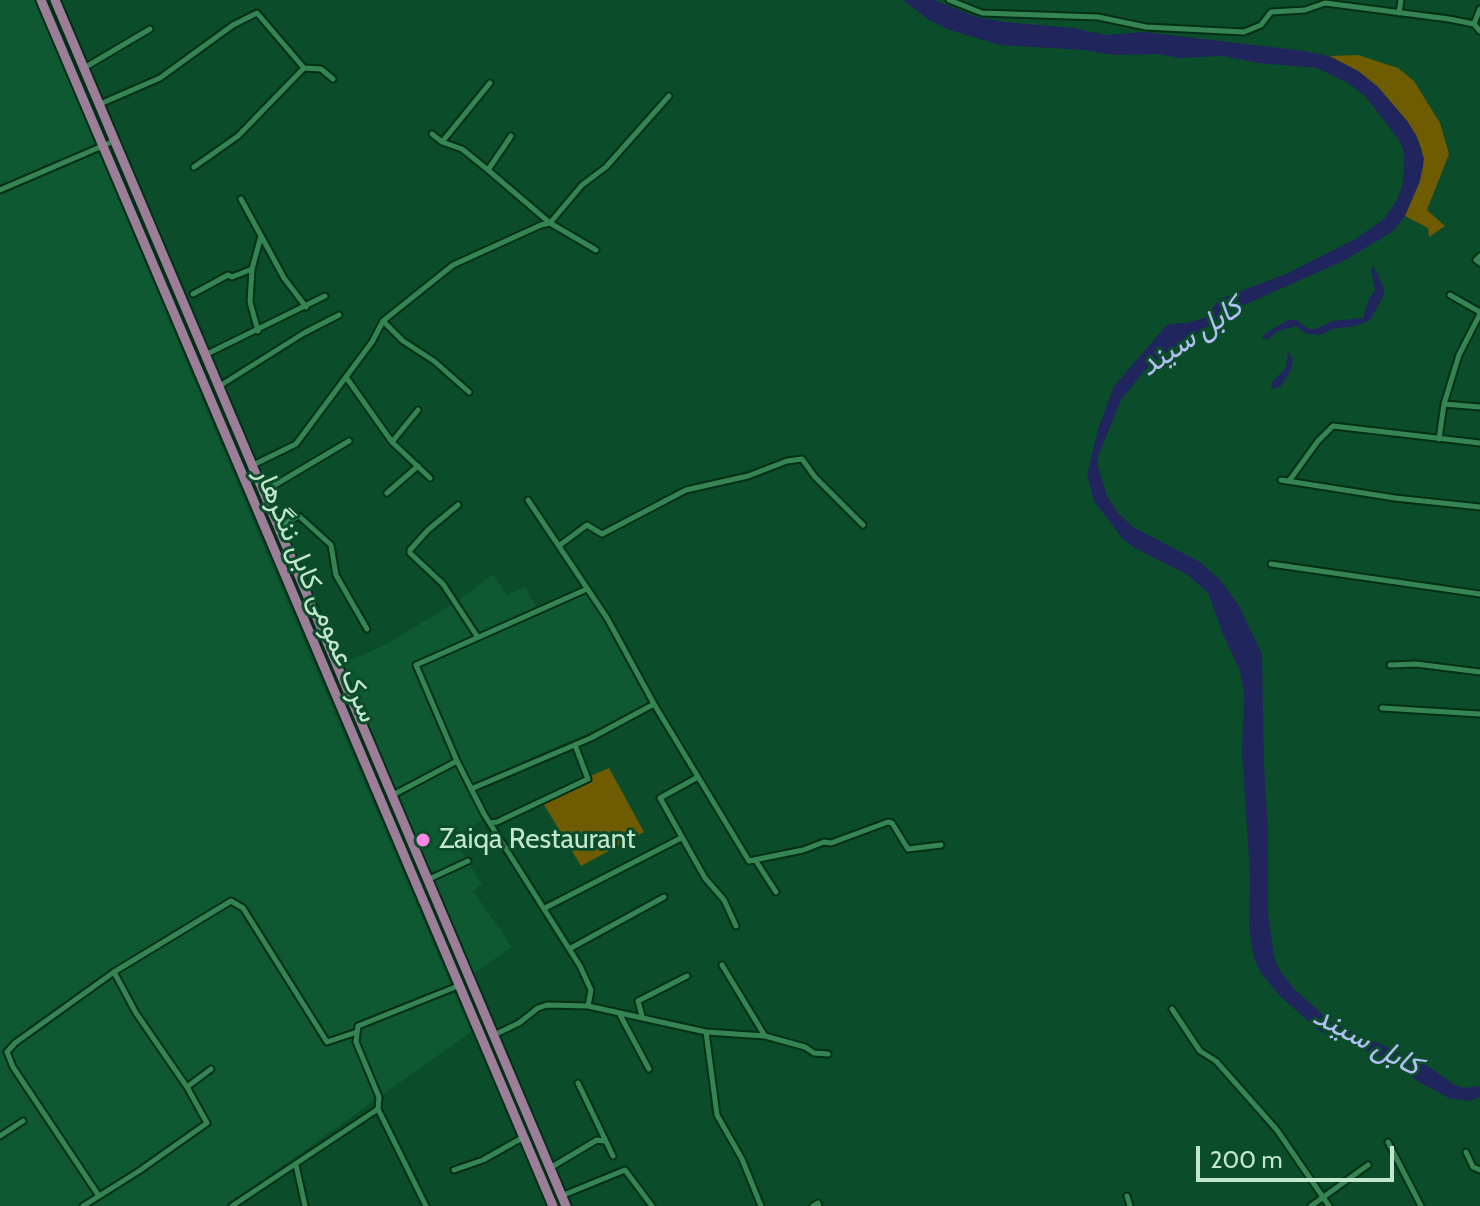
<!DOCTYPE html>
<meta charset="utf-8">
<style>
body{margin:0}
#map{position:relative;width:1480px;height:1206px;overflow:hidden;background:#0b4c2a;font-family:Cabin,sans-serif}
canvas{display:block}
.scale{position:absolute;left:1196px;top:1146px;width:198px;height:36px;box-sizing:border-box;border:4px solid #c2e7cd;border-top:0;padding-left:10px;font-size:24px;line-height:28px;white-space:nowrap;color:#c2e7cd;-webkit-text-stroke:6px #0b4c2a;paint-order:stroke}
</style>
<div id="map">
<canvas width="1480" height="1206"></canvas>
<div class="scale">200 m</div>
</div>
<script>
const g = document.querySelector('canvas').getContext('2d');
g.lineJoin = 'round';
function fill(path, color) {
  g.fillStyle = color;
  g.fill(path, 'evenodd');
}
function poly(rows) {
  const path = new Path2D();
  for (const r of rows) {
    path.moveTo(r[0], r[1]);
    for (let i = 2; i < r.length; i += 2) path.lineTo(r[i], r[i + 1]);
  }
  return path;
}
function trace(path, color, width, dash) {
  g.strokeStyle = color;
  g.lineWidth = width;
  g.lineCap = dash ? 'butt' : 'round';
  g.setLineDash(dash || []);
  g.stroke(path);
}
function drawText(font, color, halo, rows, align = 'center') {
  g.font = font + ' Cabin,Vazirmatn,sans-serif';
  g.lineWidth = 6;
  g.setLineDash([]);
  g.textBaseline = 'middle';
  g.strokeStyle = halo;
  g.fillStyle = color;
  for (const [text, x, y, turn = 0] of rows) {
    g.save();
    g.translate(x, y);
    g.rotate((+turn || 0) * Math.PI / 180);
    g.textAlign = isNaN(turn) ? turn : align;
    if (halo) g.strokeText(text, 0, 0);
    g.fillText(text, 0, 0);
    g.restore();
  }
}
const built = poly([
 [0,0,35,0,271,564,471,1032,226,1206,0,1206],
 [493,574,507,596,525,587,539,611,587,589,654,704,470,785,484,819,453,839,482,884,473,891,512,947,469,977,335,666,383,646,459,600]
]);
const green = poly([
 [1358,55,1398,68,1414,81,1440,123,1449,154,1427,210,1445,226,1429,237,1428,228,1405,216,1423,168,1422,150,1416,135,1407,121,1378,87,1358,71,1329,56],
 [609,768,644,832,581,866,540,798]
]);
const water = poly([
 [903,0,934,0,976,17,1004,22,1073,28,1106,35,1144,32,1304,51,1329,56,1358,71,1378,87,1407,121,1416,135,1424,159,1420,181,1405,216,1392,232,1345,260,1233,310,1163,355,1144,371,1121,400,1098,456,1098,467,1107,496,1118,513,1133,527,1200,562,1220,580,1239,606,1262,654,1264,766,1268,832,1268,913,1274,957,1280,971,1294,989,1331,1022,1425,1064,1456,1086,1466,1088,1480,1086,1480,1097,1469,1101,1449,1098,1419,1082,1390,1061,1318,1030,1279,995,1261,973,1254,958,1249,927,1250,875,1242,753,1244,693,1240,671,1223,634,1208,593,1188,575,1133,547,1122,538,1094,501,1087,475,1098,429,1114,386,1165,327,1169,324,1187,323,1204,318,1220,299,1286,274,1357,238,1384,219,1397,200,1403,183,1404,152,1399,140,1365,96,1348,83,1317,68,1259,63,1221,56,1179,58,1158,54,1115,55,1085,50,999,45,947,29,929,20],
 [1373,266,1384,288,1384,295,1370,320,1356,326,1332,329,1321,335,1307,334,1296,326,1278,331,1268,339,1262,338,1264,334,1288,320,1296,320,1308,329,1315,329,1333,321,1363,318,1369,298,1375,290,1371,270],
 [1288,352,1293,359,1291,370,1280,387,1271,389,1272,382,1286,368]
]);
const minor = poly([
 [949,0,982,13,1098,17,1146,27,1244,32,1261,25,1271,12,1305,10,1325,3,1449,19,1474,24,1480,31],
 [1399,13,1401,0],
 [1474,24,1480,9],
 [84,68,150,29],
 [100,104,160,78,233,25,257,13,304,68,321,69,333,79],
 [432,134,442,142,462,149,488,170],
 [511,136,488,170,550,223,596,250],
 [442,142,490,83],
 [194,167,238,136,304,68],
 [0,190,114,141],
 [241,199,284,278,306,307],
 [1480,256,1476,260,1480,263],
 [193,294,228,275,232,277,252,269],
 [1450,295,1480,312],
 [383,321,403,341,434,361,469,392],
 [258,331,250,302,252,269,261,236],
 [205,355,325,296],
 [346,377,392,442,430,478],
 [218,387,304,333,339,315],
 [1444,404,1480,407],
 [1439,439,1444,404,1459,355,1480,314],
 [392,442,418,410],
 [251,466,296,444,372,342,383,321,453,265,541,225,550,223,582,185,606,167,669,96],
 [1281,480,1395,498,1480,507],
 [1289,481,1318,441,1333,426,1480,443],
 [263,492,349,441],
 [387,493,418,466],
 [528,500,607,618,654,704,749,861,803,850,824,842,831,843,888,822,892,823,908,849,941,845],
 [458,505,428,530,410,550,410,553,443,584,477,636],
 [277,527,299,516,331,545,336,575,367,629],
 [560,545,587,525,602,534,686,490,748,476,787,461,802,459,815,477,863,525],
 [1271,564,1480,594],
 [587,589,416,665,457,761,484,814,580,966,591,990,588,1006],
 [1390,665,1416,664,1480,672],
 [1382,708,1480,714],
 [698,777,660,798,705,878,724,900,736,926],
 [471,789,591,738,654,704],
 [391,796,457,761],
 [490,823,497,822,588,779,575,745],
 [756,861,776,892],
 [427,880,468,861],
 [545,908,681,838],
 [571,948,664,897],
 [722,965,765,1036],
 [1172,1009,1200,1051,1216,1061,1277,1130,1329,1206],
 [619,1013,649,1069],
 [642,1016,638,1001,687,976],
 [706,1032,717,1115,742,1159,761,1206],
 [494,1035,519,1023,538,1008,547,1005,588,1006,706,1032,765,1036,805,1047,814,1053,828,1054],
 [578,1083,613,1156],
 [187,1087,211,1069],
 [378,1109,426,1206],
 [0,1136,23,1121],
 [1388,1142,1421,1206],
 [1466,1152,1473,1167,1480,1170],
 [296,1165,305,1206],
 [550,1168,597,1140,604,1141],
 [454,1170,483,1160,522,1138],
 [99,1196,13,1067,7,1052,15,1043,114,972,231,901,243,908,327,1042,357,1032],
 [561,1196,625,1170,652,1206],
 [1127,1196,1130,1206],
 [83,1206,139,1171,207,1123,187,1087,136,1013,114,972],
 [232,1206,378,1109,379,1097,356,1042,358,1026,458,986],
 [813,1206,818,1203,819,1206],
 [1311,1206,1368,1165]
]);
const trunk = poly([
 [41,0,553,1206],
 [55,0,566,1206]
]);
const markers = [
 [423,840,8,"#fb87e5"]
];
const streetNames = [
 ["سرک عمومی کابل ننگرهار",316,595,67]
];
const poiNames = [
 ["Zaiqa Restaurant",439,840]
];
const waterNames = [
 ["کابل سيند",1191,337,-34],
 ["کابل سيند",1367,1041,28]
];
fill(built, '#0e5832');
fill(green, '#6e5b02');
fill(water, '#20265d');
trace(minor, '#032f17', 9);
trace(trunk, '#032f17', 13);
trace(minor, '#348454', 5);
trace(trunk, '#9c7e99', 9);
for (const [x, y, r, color] of markers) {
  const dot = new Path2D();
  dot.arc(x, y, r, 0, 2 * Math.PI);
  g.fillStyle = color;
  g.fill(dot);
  trace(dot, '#0b4c2a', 3);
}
drawText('28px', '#c2e7cd', '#0b4c2a', streetNames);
drawText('28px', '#c2e7cd', '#0b4c2a', poiNames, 'left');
drawText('italic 30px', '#b1bdf3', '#0b4c2a', waterNames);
</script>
